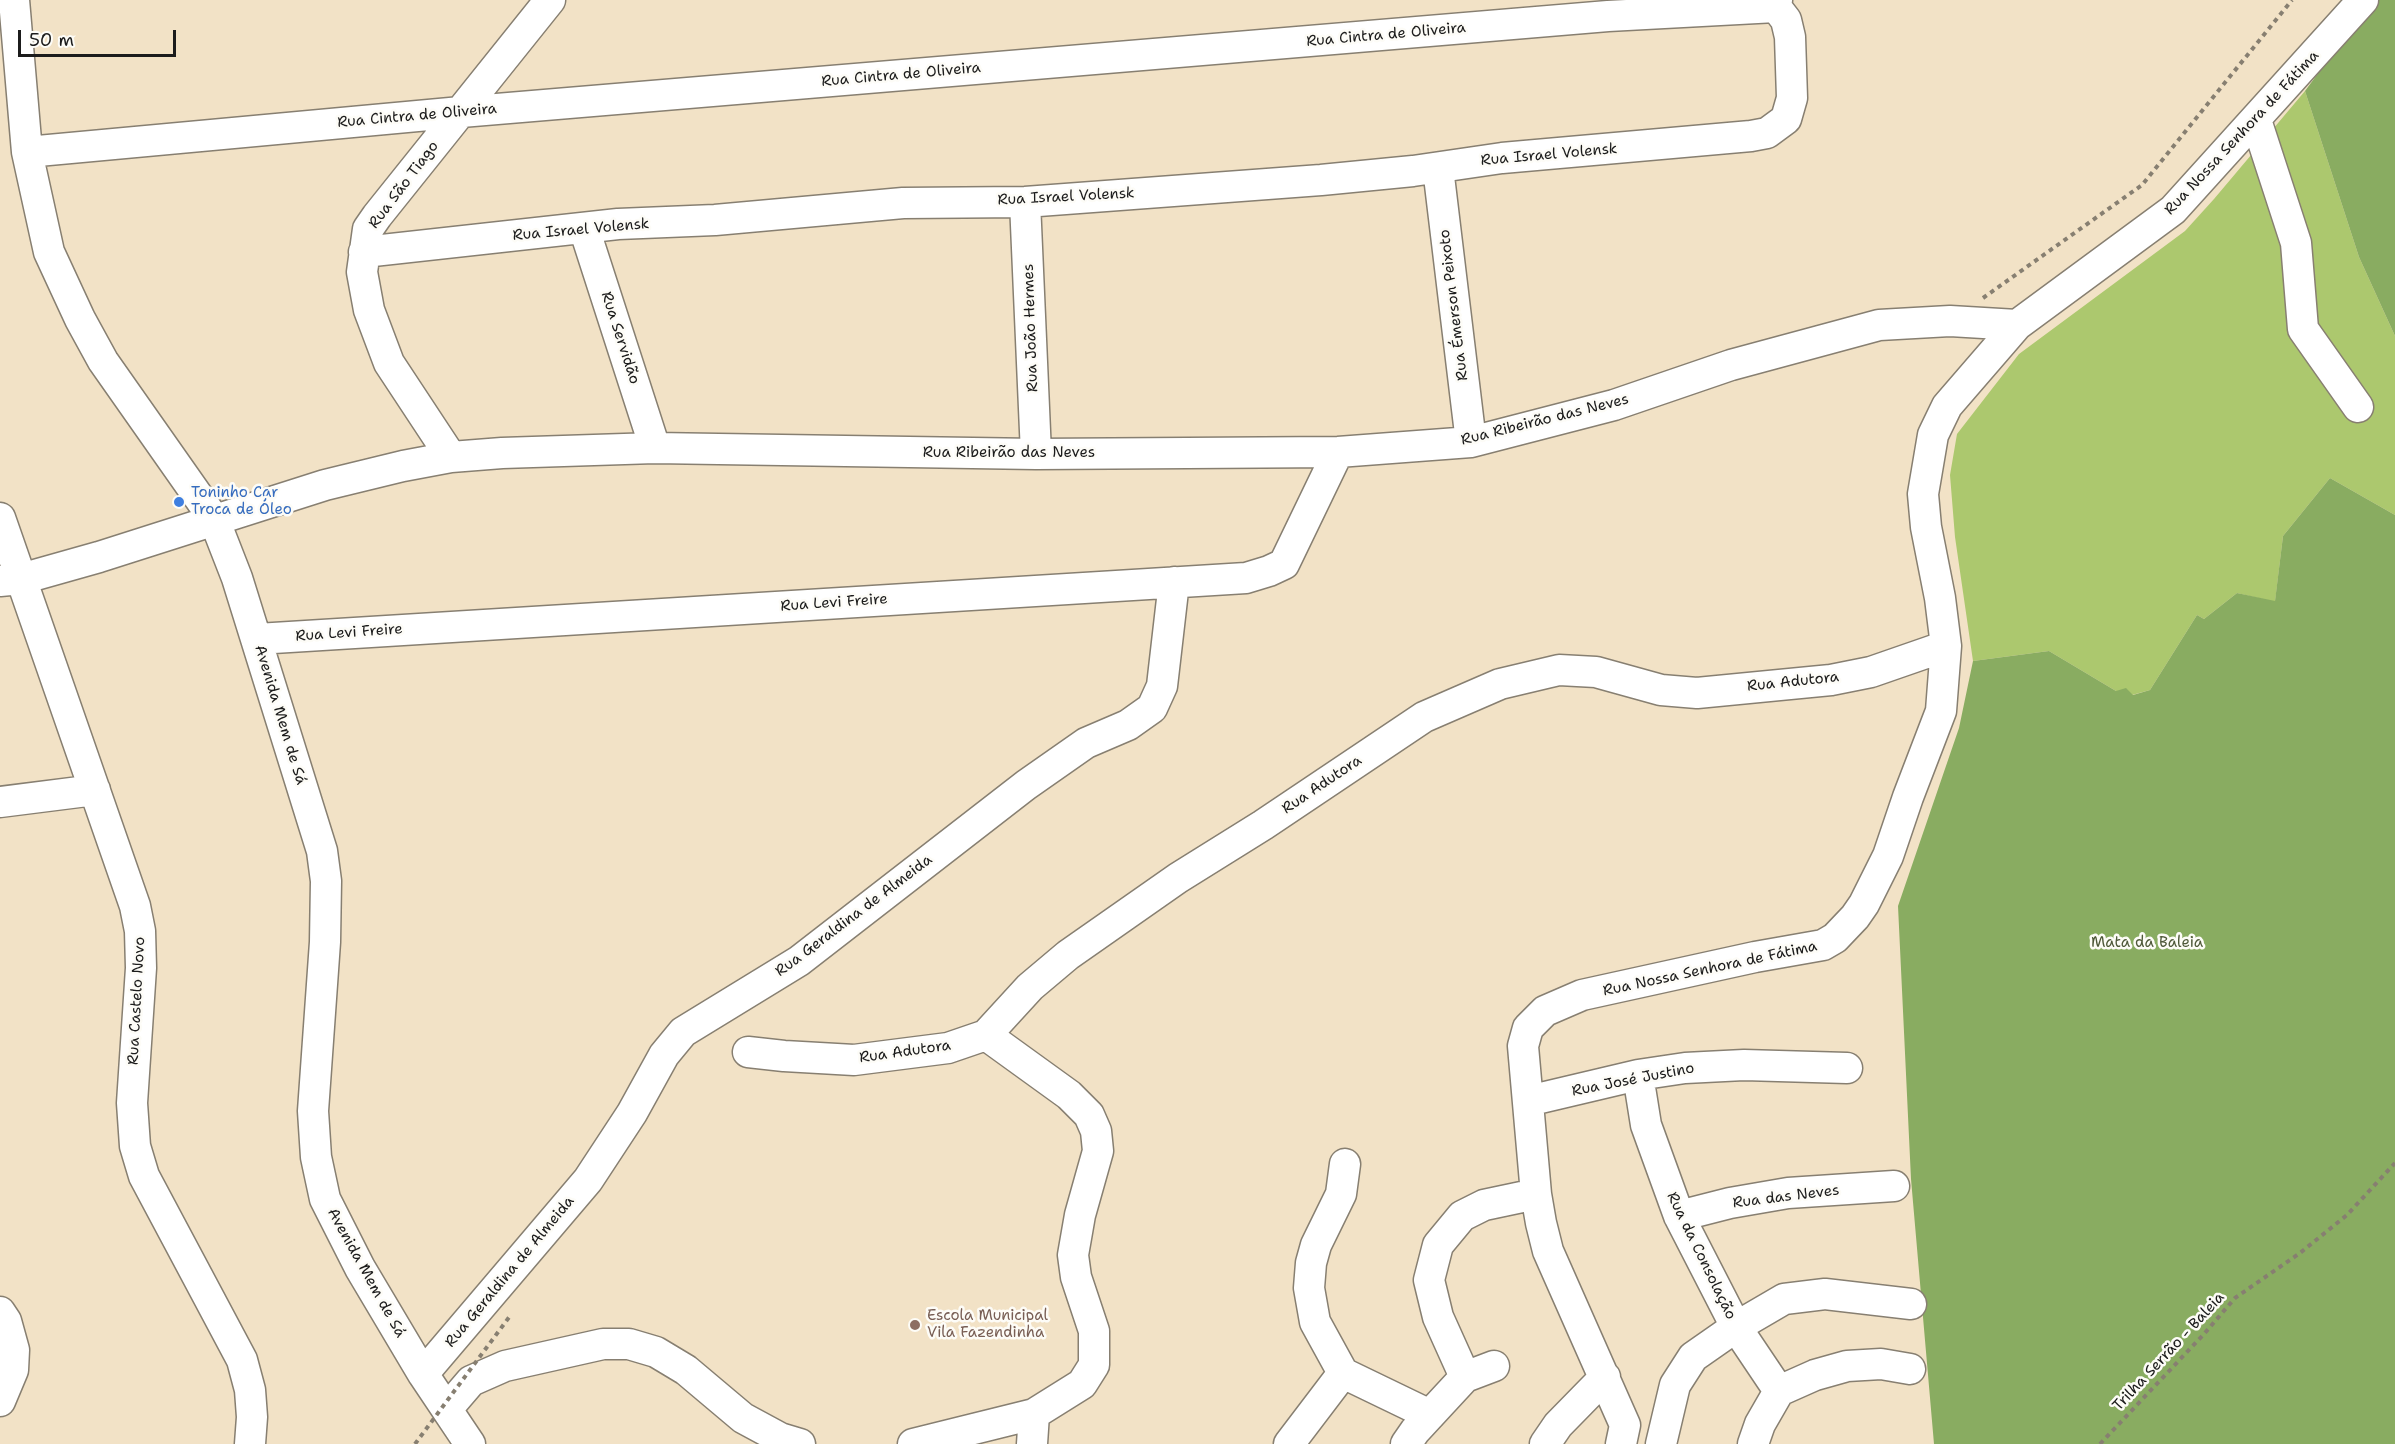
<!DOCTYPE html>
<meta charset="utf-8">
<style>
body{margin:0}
#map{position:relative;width:2395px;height:1444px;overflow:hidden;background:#f2e2c6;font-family:"Shantell Sans",sans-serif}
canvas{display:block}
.scale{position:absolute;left:18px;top:30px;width:158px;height:27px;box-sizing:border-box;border:3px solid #1c1c1c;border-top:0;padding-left:8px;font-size:18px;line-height:21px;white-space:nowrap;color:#1c1c1c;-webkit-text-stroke:4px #fdfcf7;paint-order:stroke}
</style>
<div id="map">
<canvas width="2395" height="1444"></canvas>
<div class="scale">50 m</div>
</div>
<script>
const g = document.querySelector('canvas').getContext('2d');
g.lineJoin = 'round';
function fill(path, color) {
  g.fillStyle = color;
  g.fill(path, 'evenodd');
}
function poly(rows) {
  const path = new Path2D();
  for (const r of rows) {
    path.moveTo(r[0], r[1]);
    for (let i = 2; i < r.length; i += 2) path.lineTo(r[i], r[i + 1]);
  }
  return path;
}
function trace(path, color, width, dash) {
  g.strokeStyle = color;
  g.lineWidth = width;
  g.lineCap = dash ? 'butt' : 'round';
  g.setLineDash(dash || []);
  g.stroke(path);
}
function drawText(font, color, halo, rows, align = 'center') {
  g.font = font + ' "Shantell Sans",sans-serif';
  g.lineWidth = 5;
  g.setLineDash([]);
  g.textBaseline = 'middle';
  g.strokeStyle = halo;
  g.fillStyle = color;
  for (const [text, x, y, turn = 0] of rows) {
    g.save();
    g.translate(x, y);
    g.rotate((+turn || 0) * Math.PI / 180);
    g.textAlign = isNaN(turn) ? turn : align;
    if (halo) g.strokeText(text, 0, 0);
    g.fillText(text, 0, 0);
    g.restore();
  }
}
const green = poly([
 [2305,91,2359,257,2395,336,2395,515,2330,478,2283,536,2275,602,2237,593,2204,619,2197,615,2150,690,2132,695,2116,691,2049,651,1973,661,1955,537,1950,475,1957,434,2019,354,2185,231,2214,199]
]);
const forest = poly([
 [2372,0,2395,0,2395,336,2359,257,2305,91],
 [2330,478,2395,515,2395,1444,1934,1444,1911,1179,1898,906,1959,728,1973,661,2049,651,2116,691,2126,688,2133,695,2150,690,2197,615,2204,619,2237,593,2275,601,2283,536]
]);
const path = poly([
 [1983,298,2142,185,2292,0],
 [2100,1444,2204,1334,2235,1298,2300,1253,2347,1215,2395,1163]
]);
const minor = poly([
 [14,0,27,152,49,252,80,319,103,361,214,519,237,578,322,851,326,881,325,942,313,1111,316,1157,325,1199,360,1268,423,1374,470,1444],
 [2256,120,2296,243,2303,329,2358,407],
 [27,152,461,112,1608,16,1776,7],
 [1438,168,1471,442],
 [1025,202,1036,454],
 [584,228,655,448],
 [364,252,618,224,715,220,903,203,1025,202,1321,180,1413,171,1502,158,1751,136,1767,133,1786,119,1792,98,1790,37,1786,20,1776,7,1777,0],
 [451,457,389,363,369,310,362,272,368,229,377,216,550,0],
 [0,518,135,906,140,931,141,968,132,1103,135,1146,144,1176,242,1360,250,1390,252,1417,250,1444],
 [0,581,21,579,99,557,325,485,403,466,451,457,502,453,655,448,1036,454,1338,452,1471,442,1614,405,1731,365,1879,325,1950,321,2017,325],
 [257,639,1246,578,1269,571,1284,564,1338,452],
 [0,802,95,790],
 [986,1035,1069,1095,1089,1115,1096,1131,1098,1151,1080,1215,1073,1255,1076,1277,1094,1331,1094,1365,1082,1384,1034,1414,1032,1444],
 [748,1052,784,1056,854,1060,948,1048,986,1035,1030,987,1068,955,1178,878,1263,825,1424,717,1500,684,1559,670,1596,672,1661,690,1697,693,1831,680,1871,672,1946,646],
 [1638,1075,1646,1125,1679,1216,1736,1327,1779,1391],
 [1528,1101,1638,1075,1685,1068,1744,1065,1847,1068],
 [1679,1216,1730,1203,1788,1193,1894,1186],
 [0,1312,6,1321,14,1350,13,1370,0,1401],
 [1343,1373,1430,1415],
 [423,1374,588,1180,632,1113,664,1055,683,1032,799,961,1026,785,1086,743,1128,725,1152,708,1162,686,1174,582],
 [1465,1377,1438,1317,1429,1280,1438,1245,1462,1216,1484,1205,1536,1194],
 [447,1409,471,1381,505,1366,603,1344,629,1344,656,1352,686,1370,743,1418,780,1438,800,1444],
 [913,1444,1034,1414],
 [1289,1444,1343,1373,1315,1322,1309,1288,1311,1263,1316,1245,1341,1194,1345,1164],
 [1406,1444,1415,1431,1465,1377,1494,1366],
 [1545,1444,1558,1425,1605,1377],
 [1621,1444,1625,1425,1548,1251,1541,1223,1536,1194,1523,1046,1528,1028,1545,1011,1582,995,1755,957,1823,945,1835,938,1855,917,1864,904,1888,856,1908,797,1941,711,1946,646,1940,598,1926,527,1923,494,1933,435,1947,406,2017,325,2173,210,2363,0],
 [1661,1444,1675,1385,1693,1357,1736,1327,1784,1299,1825,1294,1911,1304],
 [1753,1444,1760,1424,1779,1391,1815,1375,1847,1366,1881,1364,1910,1369]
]);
const pathBridge = poly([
 [415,1444,510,1316]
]);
const markers = [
 [179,502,6,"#3f7fe0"],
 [915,1325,6,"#8d6e63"]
];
const streetNames = [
 ["Rua Cintra de Oliveira",1386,35,-5],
 ["Rua Cintra de Oliveira",901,75,-5],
 ["Rua Cintra de Oliveira",417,116,-5],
 ["Rua Nossa Senhora de Fátima",2242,133,-47],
 ["Rua Israel Volensk",1549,155,-5],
 ["Rua São Tiago",404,185,-53],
 ["Rua Israel Volensk",1066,197,-3],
 ["Rua Israel Volensk",581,230,-5],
 ["Rua Émerson Peixoto",1454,305,-97],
 ["Rua João Hermes",1031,328,-92],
 ["Rua Servidão",620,338,72],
 ["Rua Ribeirão das Neves",1545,420,-14],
 ["Rua Ribeirão das Neves",1009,453],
 ["Rua Levi Freire",834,603,-4],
 ["Rua Levi Freire",349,633,-4],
 ["Rua Adutora",1793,682,-6],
 ["Avenida Mem de Sá",280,715,73],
 ["Rua Adutora",1322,785,-34],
 ["Rua Geraldina de Almeida",854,916,-37],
 ["Rua Nossa Senhora de Fátima",1710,969,-12],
 ["Rua Castelo Novo",137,1001,-87],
 ["Rua Adutora",905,1052,-8],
 ["Rua José Justino",1633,1080,-11],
 ["Rua das Neves",1786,1197,-7],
 ["Rua da Consolação",1701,1256,64],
 ["Rua Geraldina de Almeida",510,1272,-50],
 ["Avenida Mem de Sá",366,1273,61],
 ["Trilha Serrão - Baleia",2169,1352,-47]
];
const shopNames = [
 ["Toninho Car",191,493],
 ["Troca de Óleo",191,510]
];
const parkNames = [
 ["Mata da Baleia",2147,943]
];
const educationNames = [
 ["Escola Municipal",927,1316],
 ["Vila Fazendinha",927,1333]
];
fill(green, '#acc86e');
fill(forest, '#89ac61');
trace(minor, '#877f71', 33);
trace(path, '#877f71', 4, [4.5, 4.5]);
trace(minor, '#fff', 30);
trace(pathBridge, '#877f71', 4, [4.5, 4.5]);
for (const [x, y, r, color] of markers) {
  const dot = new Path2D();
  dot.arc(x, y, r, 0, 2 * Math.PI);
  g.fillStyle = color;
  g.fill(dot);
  trace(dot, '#fdfcf7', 2);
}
drawText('15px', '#1c1c1c', '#fdfcf7', streetNames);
drawText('15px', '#366cbe', '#fdfcf7', shopNames, 'left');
drawText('15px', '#4e5839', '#fdfcf7', parkNames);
drawText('15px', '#785e54', '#fdfcf7', educationNames, 'left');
</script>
